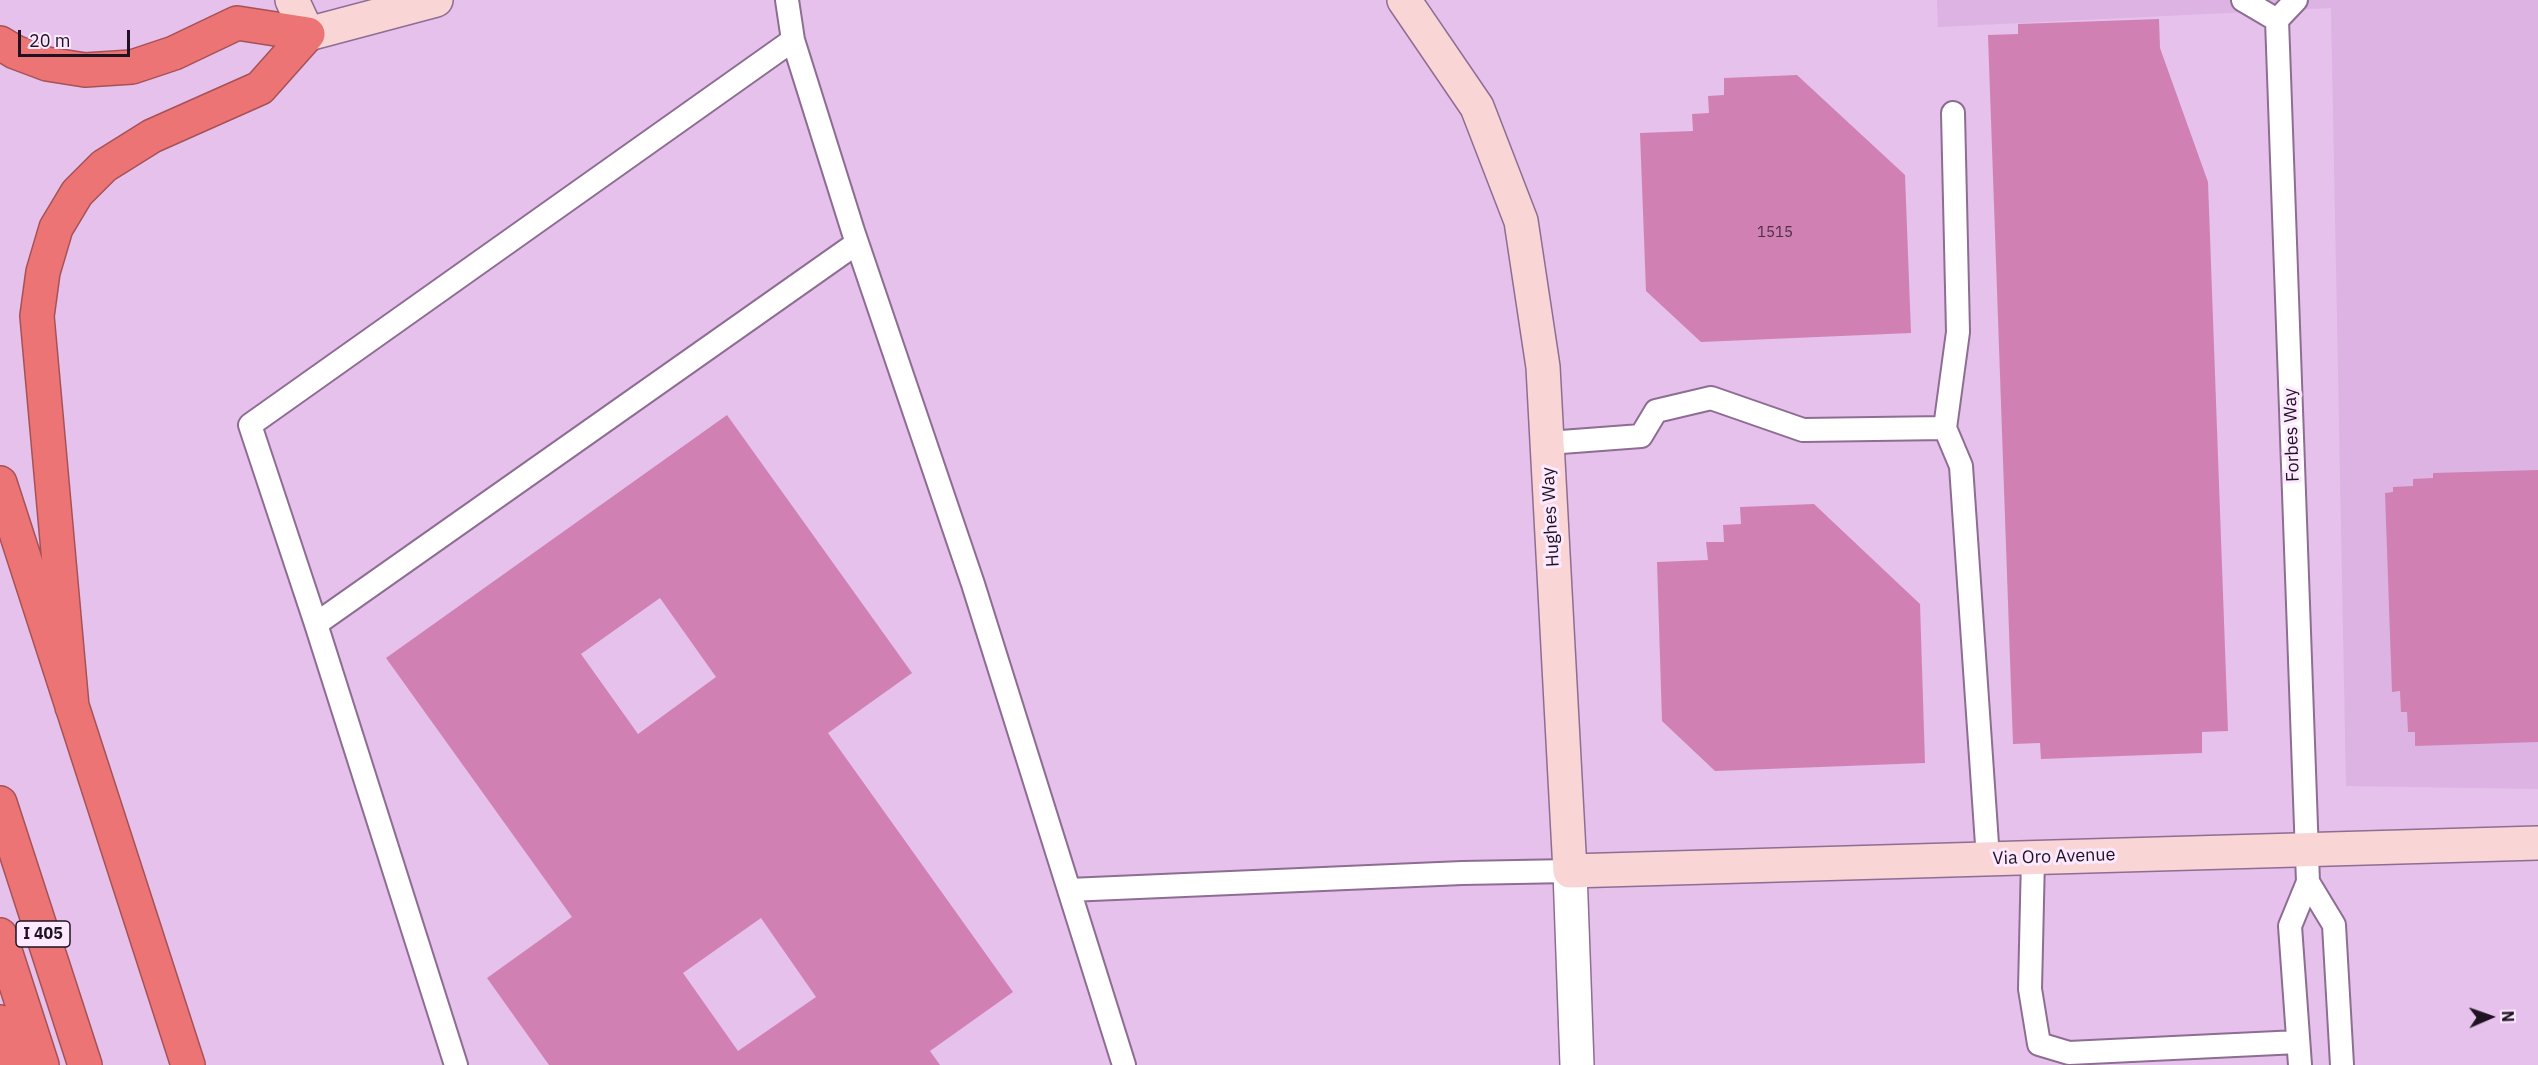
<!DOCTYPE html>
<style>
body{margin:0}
#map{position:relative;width:2538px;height:1065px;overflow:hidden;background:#e5c1eb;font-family:"IBM Plex Sans",sans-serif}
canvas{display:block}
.north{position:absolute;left:2460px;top:987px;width:60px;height:60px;-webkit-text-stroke:4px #fce9ff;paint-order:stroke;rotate:88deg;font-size:16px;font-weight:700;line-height:24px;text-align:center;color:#1f1221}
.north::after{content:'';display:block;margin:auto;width:21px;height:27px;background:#1f1221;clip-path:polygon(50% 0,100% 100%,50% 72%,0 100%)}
.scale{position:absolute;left:18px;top:30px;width:112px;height:27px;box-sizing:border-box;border:3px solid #1f1221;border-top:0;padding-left:8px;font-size:18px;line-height:21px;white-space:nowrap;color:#1f1221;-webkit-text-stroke:4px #fce9ff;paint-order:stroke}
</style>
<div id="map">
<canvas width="2538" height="1065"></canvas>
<div class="north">N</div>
<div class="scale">20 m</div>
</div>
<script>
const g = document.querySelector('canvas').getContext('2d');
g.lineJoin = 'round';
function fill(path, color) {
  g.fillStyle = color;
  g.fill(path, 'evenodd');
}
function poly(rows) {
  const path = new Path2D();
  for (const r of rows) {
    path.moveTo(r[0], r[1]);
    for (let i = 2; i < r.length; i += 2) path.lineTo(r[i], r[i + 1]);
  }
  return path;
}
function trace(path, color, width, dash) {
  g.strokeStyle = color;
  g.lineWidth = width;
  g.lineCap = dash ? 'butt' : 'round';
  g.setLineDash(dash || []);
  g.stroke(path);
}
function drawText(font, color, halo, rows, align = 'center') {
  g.font = font + ' "IBM Plex Sans",sans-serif';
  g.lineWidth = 6;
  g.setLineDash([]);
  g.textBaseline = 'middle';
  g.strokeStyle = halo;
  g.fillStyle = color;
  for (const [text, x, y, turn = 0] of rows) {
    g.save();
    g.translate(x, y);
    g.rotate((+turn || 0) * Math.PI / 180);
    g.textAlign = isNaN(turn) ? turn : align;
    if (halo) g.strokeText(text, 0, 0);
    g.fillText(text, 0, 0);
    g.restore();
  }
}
const built = poly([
 [1937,0,2538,0,2538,789,2346,786,2331,8,1938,27]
]);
const building = poly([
 [2159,19,2160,48,2208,182,2228,731,2202,732,2202,753,2041,759,2040,743,2013,744,1988,35,2018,34,2018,24],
 [1797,75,1905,175,1911,333,1701,342,1646,291,1640,133,1693,131,1692,114,1709,113,1708,96,1724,95,1724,78],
 [727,415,912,673,828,733,1013,992,930,1051,940,1065,549,1065,487,978,572,917,386,658],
 [660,598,716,677,638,734,581,654],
 [761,918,816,997,738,1051,683,973],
 [2538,470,2538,742,2415,746,2415,732,2408,732,2407,712,2401,712,2400,691,2392,692,2385,493,2393,492,2393,487,2413,486,2413,479,2433,478,2433,473],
 [1814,504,1920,604,1925,763,1715,771,1662,721,1657,562,1708,560,1706,542,1724,542,1723,525,1741,524,1740,507]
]);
const lane = poly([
 [787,0,793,40,853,231,973,584,1124,1065],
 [2243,0,2277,20],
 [2277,20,2308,882,2290,926,2300,1065],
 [2277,20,2296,0],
 [1945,428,1958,332,1953,113],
 [1548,443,1641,436,1656,411,1711,398,1803,430,1945,428,1961,466,1988,859],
 [316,624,857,243],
 [2033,858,2030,989,2039,1044,2069,1053,2298,1042],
 [2308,882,2334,925,2342,1065],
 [1069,890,1462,873,1570,871],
 [456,1065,316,624,250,425,793,40]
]);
const street = poly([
 [1570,871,1577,1065]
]);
const secondary = poly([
 [292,0,308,34,436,0],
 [1404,0,1477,107,1521,221,1543,367,1570,871,2538,843]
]);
const highway = poly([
 [0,43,15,52,47,64,85,70,132,67,174,53,237,23,308,34],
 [0,483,188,1065],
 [72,707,37,316,43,272,56,228,77,193,104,166,152,136,260,88,308,34],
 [0,803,85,1065],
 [0,935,42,1065],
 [0,1022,13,1065]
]);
const numberNames = [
 ["1515",1775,233]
];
const shields = [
 [43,934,54]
];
const shieldNames = [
 ["I 405",43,934]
];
const streetNames = [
 ["Forbes Way",2292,435,-92],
 ["Hughes Way",1551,517,-93],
 ["Via Oro Avenue",2054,857,-2]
];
fill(built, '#dcb3e3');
fill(building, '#d180b4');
trace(lane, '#8e6d93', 26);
trace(street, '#8e6d93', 36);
trace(secondary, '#8e6d93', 36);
trace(highway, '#a55257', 36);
trace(lane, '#fff', 22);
trace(street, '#fff', 33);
trace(secondary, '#fad5d5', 33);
trace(highway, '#ed7474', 33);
drawText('15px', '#4c2e46', null, numberNames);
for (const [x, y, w] of shields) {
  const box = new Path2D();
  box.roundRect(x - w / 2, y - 13, w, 26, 4.5);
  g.fillStyle = '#fce9ff';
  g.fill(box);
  trace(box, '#1f1221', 1.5);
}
drawText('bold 16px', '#1f1221', null, shieldNames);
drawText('18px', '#1f1221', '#fce9ff', streetNames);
</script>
